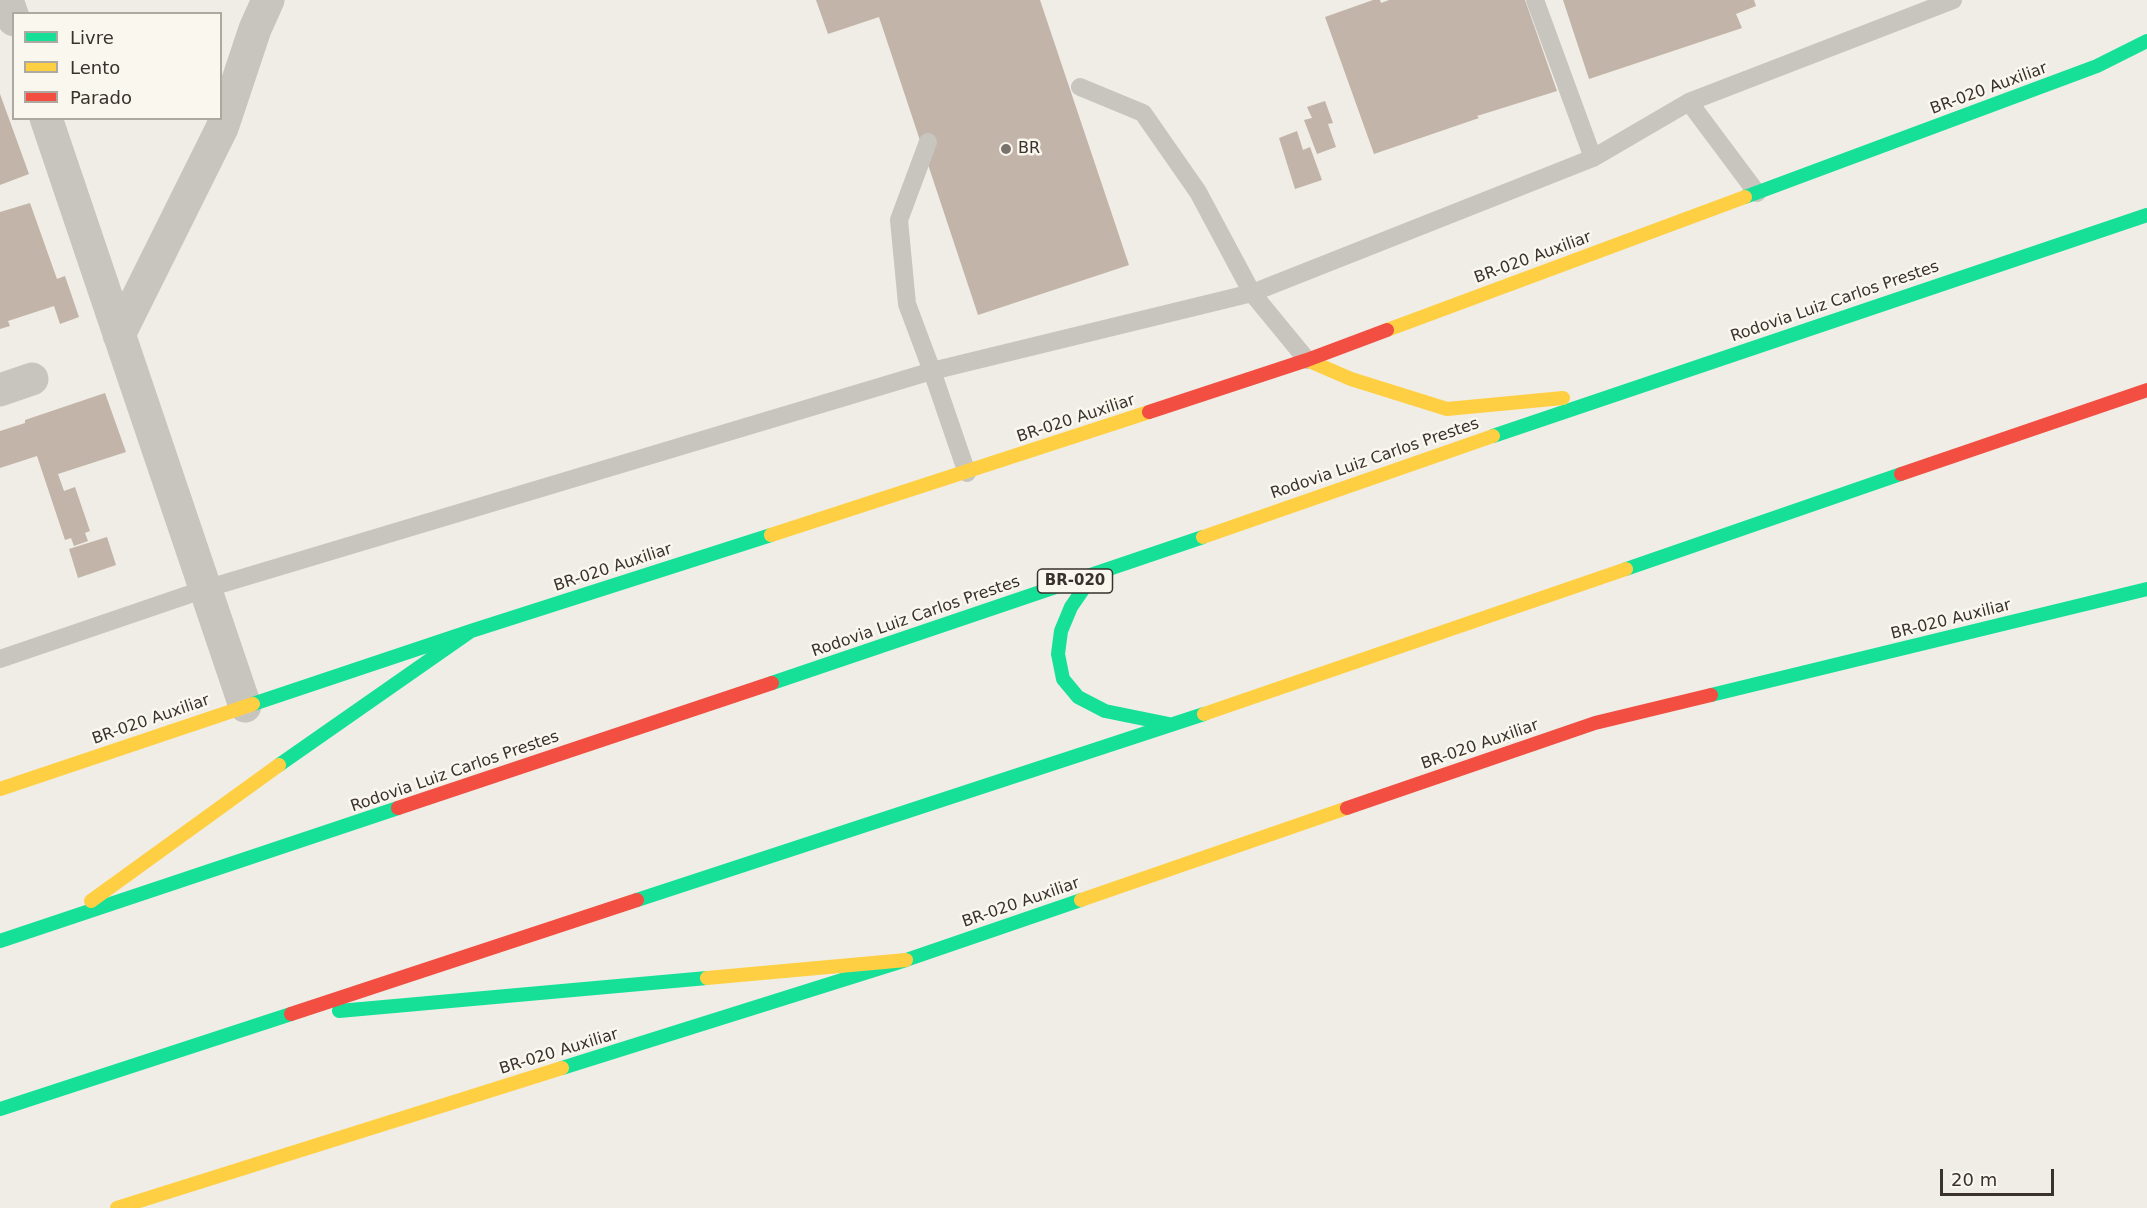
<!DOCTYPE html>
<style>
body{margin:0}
#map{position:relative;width:2147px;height:1208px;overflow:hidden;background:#efede6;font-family:"DejaVu Sans",sans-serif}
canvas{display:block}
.legend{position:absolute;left:12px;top:12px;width:210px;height:108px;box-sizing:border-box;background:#faf7ee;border:2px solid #ada8a0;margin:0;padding:8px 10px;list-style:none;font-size:18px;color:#3a322c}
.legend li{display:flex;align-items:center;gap:12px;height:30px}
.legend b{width:30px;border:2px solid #ada8a0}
.scale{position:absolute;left:1940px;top:1169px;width:114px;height:27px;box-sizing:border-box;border:3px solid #3a322c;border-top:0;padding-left:8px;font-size:18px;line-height:21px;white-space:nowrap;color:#3a322c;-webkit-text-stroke:4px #faf7ee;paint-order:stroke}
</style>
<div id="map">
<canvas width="2147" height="1208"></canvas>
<ul class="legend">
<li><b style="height:8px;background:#16e098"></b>Livre</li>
<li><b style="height:8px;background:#ffcf43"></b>Lento</li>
<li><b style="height:8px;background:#f24e42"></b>Parado</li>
</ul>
<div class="scale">20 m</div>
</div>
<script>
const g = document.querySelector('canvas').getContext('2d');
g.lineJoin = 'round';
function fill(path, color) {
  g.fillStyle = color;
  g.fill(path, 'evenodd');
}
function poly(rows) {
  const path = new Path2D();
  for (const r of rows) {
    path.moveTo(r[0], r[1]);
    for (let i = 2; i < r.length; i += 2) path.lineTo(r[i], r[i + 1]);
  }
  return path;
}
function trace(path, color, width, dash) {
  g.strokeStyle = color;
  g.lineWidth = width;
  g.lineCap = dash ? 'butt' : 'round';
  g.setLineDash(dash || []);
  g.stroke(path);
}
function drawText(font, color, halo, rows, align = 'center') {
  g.font = font + ' "DejaVu Sans",sans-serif';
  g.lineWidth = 5;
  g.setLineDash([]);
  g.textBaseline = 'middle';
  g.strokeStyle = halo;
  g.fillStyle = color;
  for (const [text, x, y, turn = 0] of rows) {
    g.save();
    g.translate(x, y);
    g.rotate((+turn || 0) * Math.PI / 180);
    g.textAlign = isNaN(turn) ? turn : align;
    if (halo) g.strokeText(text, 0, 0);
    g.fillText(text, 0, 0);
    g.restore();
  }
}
const building = poly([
 [816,0,1040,0,1129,265,978,315,879,17,828,34],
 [1373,0,1380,0,1381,3,1389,0,1525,0,1557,91,1477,116,1479,118,1374,154,1325,17],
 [1563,0,1754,0,1756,6,1736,14,1742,28,1589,79],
 [0,94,29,174,0,185],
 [1325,101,1333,123,1328,124,1336,147,1317,154,1304,120,1312,118,1307,107],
 [1297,131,1303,150,1310,147,1322,180,1295,189,1279,138],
 [30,203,57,279,65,276,79,317,60,324,54,306,8,321,10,326,0,329,0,212],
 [105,393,126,452,58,474,64,491,75,487,90,531,85,533,88,541,74,546,71,538,65,540,37,456,0,468,0,431,25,423,25,420],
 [107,537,116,565,78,578,69,549]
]);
const lane = poly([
 [1535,0,1593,158],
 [1080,87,1143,113,1198,192,1252,293,1307,360],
 [1689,102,1953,0],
 [928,142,899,220,907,304,932,371,967,473],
 [0,659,205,589,932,371,1252,293,1593,158,1689,102,1757,193]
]);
const street = poly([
 [7,0,14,20],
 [46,118,245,706],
 [119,335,222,128,255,29,268,0],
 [0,390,32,379]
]);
const fast = poly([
 [1745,197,2097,66,2147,41],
 [1493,436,2147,215],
 [1626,569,1901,474],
 [1093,575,1071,607,1061,631,1058,654,1063,679,1078,697,1105,711,1169,724],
 [772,683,1203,537],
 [1711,695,2147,589],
 [253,704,471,631,771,535],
 [279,765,471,631],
 [637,900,1204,714],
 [0,941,398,808],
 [339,1011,707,978],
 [562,1068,906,960,1081,900],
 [0,1109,291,1014]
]);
const slow = poly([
 [1387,330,1745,197],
 [1307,360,1351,379,1447,409,1563,398],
 [771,535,1149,412],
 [1203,537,1493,436],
 [1204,714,1626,569],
 [0,789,253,704],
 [1081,900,1347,808],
 [91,901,279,765],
 [707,978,906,960],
 [117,1208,562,1068]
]);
const jam = poly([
 [1149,412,1307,360,1387,330],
 [1901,474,2147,390],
 [398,808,772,683],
 [1347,808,1595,723,1711,695],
 [291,1014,637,900]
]);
const markers = [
 [1006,149,6,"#79736d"]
];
const shields = [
 [1075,581,75]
];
const shieldNames = [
 ["BR-020",1075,581]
];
const streetNames = [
 ["BR-020 Auxiliar",1989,89,-20],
 ["BR-020 Auxiliar",1533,258,-20],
 ["Rodovia Luiz Carlos Prestes",1835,302,-19],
 ["BR-020 Auxiliar",1076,419,-18],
 ["Rodovia Luiz Carlos Prestes",1375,459,-19],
 ["BR-020 Auxiliar",613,568,-18],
 ["Rodovia Luiz Carlos Prestes",916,617,-19],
 ["BR-020 Auxiliar",1951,620,-14],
 ["BR-020 Auxiliar",151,720,-19],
 ["BR-020 Auxiliar",1480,745,-19],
 ["Rodovia Luiz Carlos Prestes",455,772,-19],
 ["BR-020 Auxiliar",1021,903,-19],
 ["BR-020 Auxiliar",559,1052,-17]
];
const poiNames = [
 ["BR",1018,149]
];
fill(building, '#c2b4a8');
trace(lane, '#c8c4be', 18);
trace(street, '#c8c4be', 33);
trace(fast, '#16e098', 14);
trace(slow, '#ffcf43', 14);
trace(jam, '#f24e42', 14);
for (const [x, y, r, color] of markers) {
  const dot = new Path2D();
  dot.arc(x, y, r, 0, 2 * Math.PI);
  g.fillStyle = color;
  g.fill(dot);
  trace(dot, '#faf7ee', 2);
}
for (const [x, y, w] of shields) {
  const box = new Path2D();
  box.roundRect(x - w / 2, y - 12, w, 24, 4.5);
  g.fillStyle = '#faf7ee';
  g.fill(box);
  trace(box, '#3a322c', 1.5);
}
drawText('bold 15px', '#3a322c', null, shieldNames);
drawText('16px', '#3a322c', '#faf7ee', streetNames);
drawText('16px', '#3a322c', '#faf7ee', poiNames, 'left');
</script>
